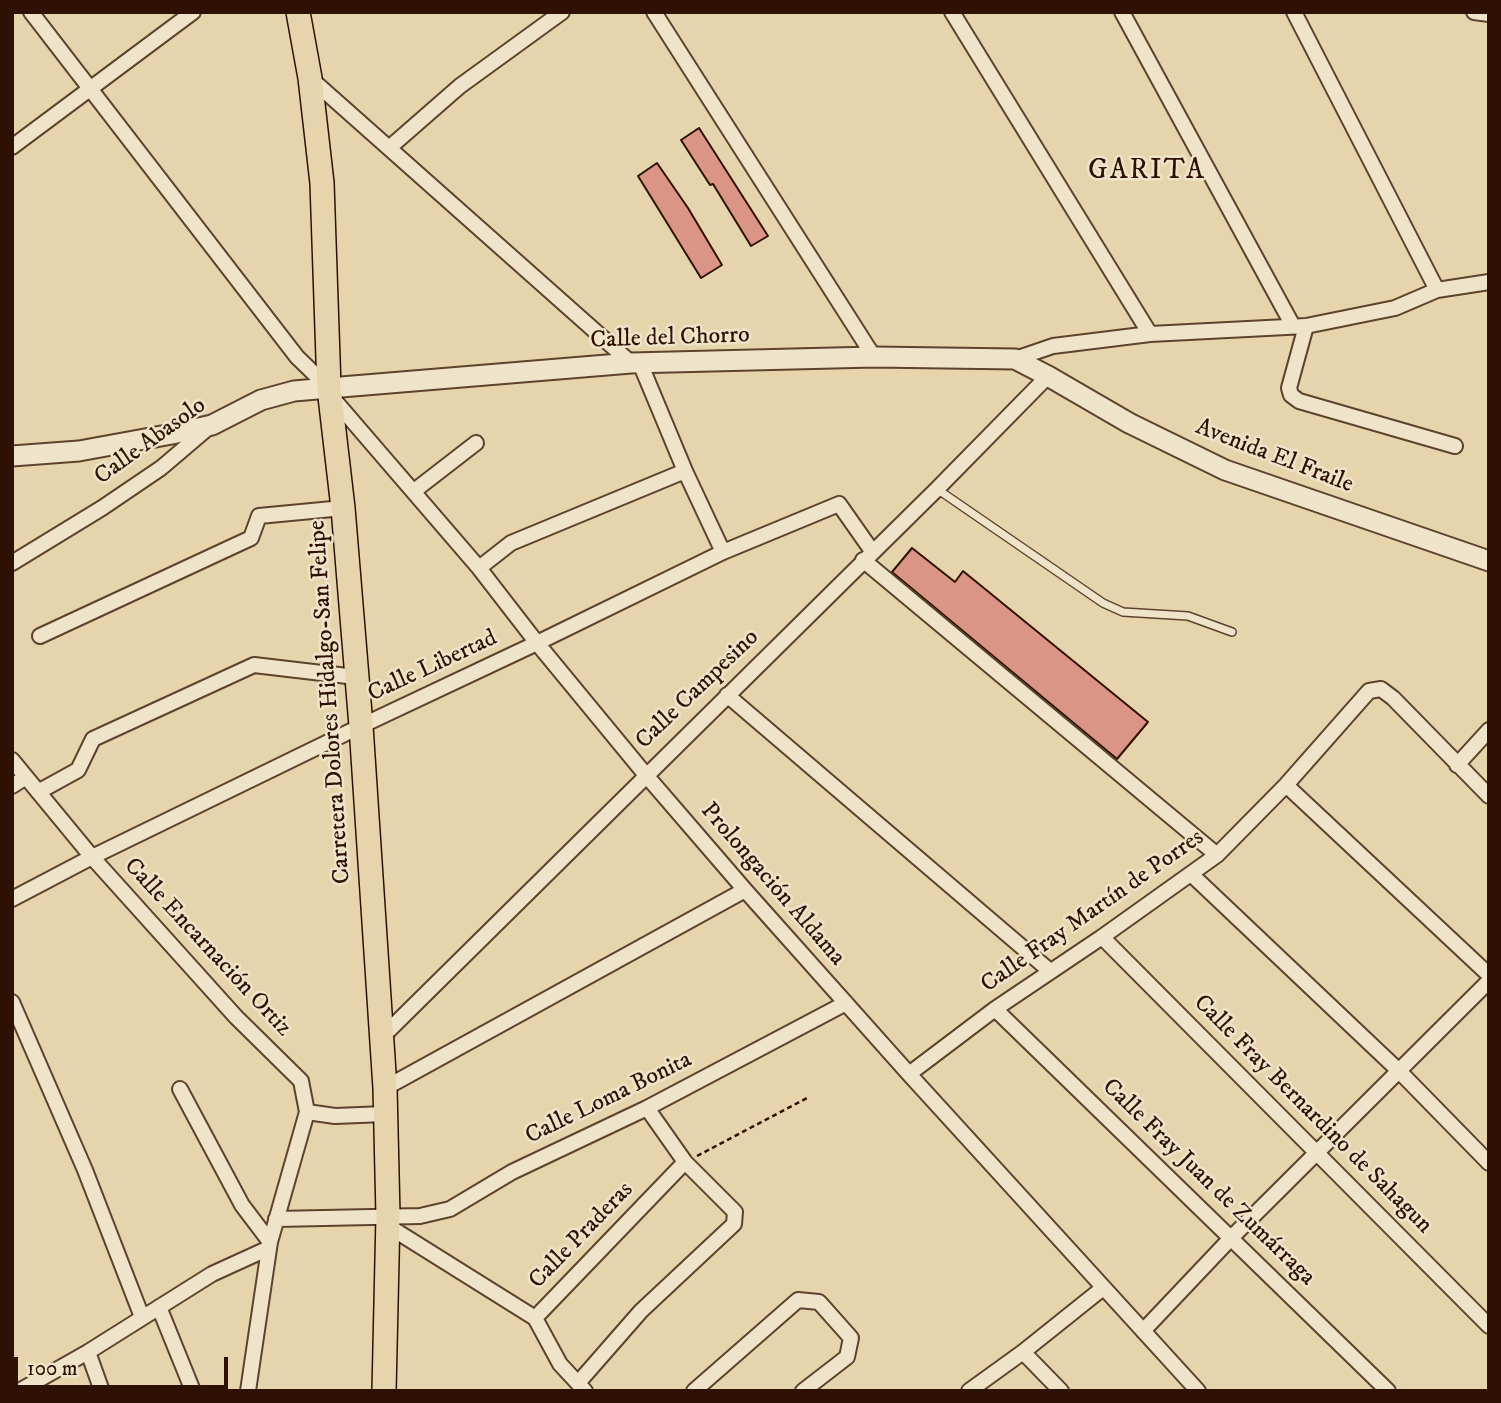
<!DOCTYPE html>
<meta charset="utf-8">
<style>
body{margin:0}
#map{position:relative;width:1501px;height:1403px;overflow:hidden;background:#e6d5ac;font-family:"IM FELL DW Pica",serif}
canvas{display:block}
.frame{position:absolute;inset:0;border:14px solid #2f1103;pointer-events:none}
.scale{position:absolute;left:14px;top:1357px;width:214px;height:32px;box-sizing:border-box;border:4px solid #2f1103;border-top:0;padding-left:9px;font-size:21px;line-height:24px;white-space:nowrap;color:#2f1103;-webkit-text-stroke:5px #efe4c9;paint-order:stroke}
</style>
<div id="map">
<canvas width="1501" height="1403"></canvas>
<div class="frame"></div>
<div class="scale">100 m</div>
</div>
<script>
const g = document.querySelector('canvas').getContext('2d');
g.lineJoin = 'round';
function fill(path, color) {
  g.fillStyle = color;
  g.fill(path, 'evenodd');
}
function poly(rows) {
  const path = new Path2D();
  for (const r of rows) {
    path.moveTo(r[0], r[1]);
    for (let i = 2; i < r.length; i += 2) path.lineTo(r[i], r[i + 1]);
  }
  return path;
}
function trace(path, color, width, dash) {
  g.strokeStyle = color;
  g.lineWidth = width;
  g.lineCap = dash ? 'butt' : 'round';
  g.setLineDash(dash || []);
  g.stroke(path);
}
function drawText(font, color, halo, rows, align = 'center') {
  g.font = font + ' "IM FELL DW Pica",serif';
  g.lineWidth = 5;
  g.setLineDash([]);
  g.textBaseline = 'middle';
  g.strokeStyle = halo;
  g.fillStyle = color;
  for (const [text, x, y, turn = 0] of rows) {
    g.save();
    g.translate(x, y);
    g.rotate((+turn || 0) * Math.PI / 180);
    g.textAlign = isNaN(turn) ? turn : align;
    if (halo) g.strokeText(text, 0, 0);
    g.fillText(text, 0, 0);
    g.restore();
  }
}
const building = poly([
 [699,128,768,236,751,246,713,184,710,185,681,140,699,128],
 [657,163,688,208,722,265,701,278,638,176,657,163],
 [912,548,955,582,963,571,1148,722,1117,759,892,572,912,548]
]);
const path = poly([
 [697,1156,809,1097]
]);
const service = poly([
 [937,489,1103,603,1123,612,1188,616,1232,632]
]);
const minor = poly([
 [31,12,297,357,329,388],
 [654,12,874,357],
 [952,12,1150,334],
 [1122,12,1293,326],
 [1294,12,1437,290],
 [1474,12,1489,14],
 [310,78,631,363],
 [12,147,193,12],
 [389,148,460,86,562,12],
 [1306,326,1289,388,1291,395,1299,401,1455,446],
 [1015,359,1053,346,1150,334,1306,326,1395,308,1437,290,1489,282],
 [640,363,685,471,723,552],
 [330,395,479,568,537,643,645,774,745,890,909,1074,1198,1391],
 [414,491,476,443],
 [863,560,1217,855],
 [12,563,102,508,161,468,208,428],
 [479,568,511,543,685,471],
 [40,636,251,538,259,516,343,508],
 [727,695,1050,971],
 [12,760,92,857,236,1017,301,1081,307,1112,270,1242,248,1391],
 [1457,765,1489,730],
 [1286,785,1489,975],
 [12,786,26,777],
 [38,792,78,770,93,739,254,665,356,677],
 [1191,874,1399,1071,1489,1163],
 [12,899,92,857,361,726,537,643,723,552,839,504,872,551],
 [1102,937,1489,1326],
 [12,1002,85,1170,142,1317],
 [995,1009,1388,1391],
 [381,1038,937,489,1048,376],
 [909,1074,995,1009,1102,937,1217,855,1286,785,1369,691,1381,689,1393,698,1489,796],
 [385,1088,745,890],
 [180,1089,242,1205,270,1242],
 [307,1112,335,1116,385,1114],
 [276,1219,420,1216,450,1209,512,1172,647,1108,846,1003],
 [388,1226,535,1318],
 [159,1307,193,1391],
 [535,1318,685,1162],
 [535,1318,560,1364,585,1391],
 [1143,1331,1232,1237,1489,981],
 [88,1352,102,1391],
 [1023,1352,1061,1391],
 [578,1383,641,1311,734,1224,735,1212,685,1162,647,1108],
 [19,1391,88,1352,212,1274,269,1248],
 [694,1391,798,1300,819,1302,851,1338,847,1357,803,1391],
 [969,1391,1023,1352,1103,1288]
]);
const tertiary = poly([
 [12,456,79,451,172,434,212,425,261,400,294,391,329,388,631,363,874,357,1015,359,1048,376,1129,423,1225,470,1489,561]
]);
const primary = poly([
 [298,12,310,78,322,183,329,388,343,508,361,726,385,1088,388,1216,384,1391]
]);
const streetNames = [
 ["Calle del Chorro",670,339,-2],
 ["Calle Abasolo",151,442,-36],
 ["Avenida El Fraile",1274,457,21],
 ["Calle Libertad",433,667,-25],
 ["Calle Campesino",698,690,-44],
 ["Carretera Dolores Hidalgo-San Felipe",331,702,-94],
 ["Prolongación Aldama",772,885,49],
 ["Calle Fray Martín de Porres",1093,912,-35],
 ["Calle Encarnación Ortiz",207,948,47],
 ["Calle Loma Bonita",609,1099,-26],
 ["Calle Fray Bernardino de Sahagun",1312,1115,45],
 ["Calle Fray Juan de Zumárraga",1208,1183,44],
 ["Calle Praderas",582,1236,-46]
];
const quarterNames = [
 ["GARITA",1147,172]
];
fill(building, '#da9586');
trace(building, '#2f1103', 2);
trace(service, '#5d422d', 10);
trace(minor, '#5d422d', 18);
trace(tertiary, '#5d422d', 23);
trace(primary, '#2f1103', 26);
trace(path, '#2f1103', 2.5, [5, 3.5]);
trace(service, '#efe4c9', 7);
trace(minor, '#efe4c9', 14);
trace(tertiary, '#efe4c9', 19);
trace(primary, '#e6d5ac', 23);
drawText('24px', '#2f1103', '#efe4c9', streetNames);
g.letterSpacing = '2px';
drawText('28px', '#2f1103', '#efe4c9', quarterNames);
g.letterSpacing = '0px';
</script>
